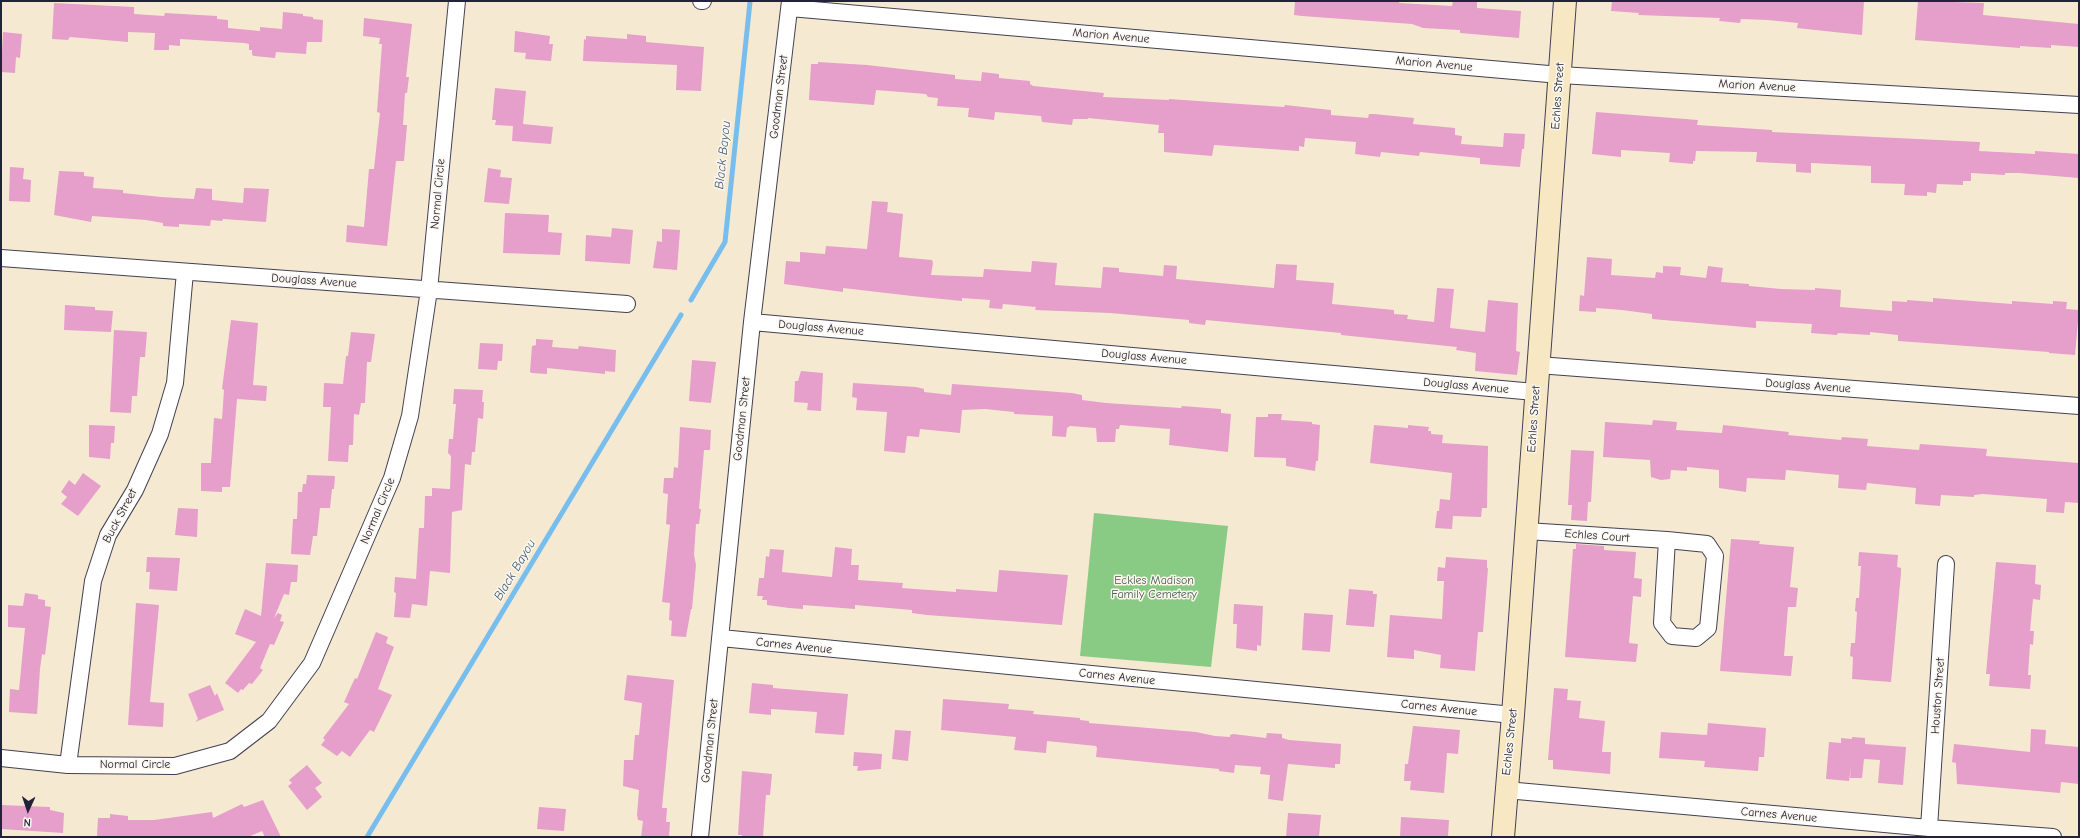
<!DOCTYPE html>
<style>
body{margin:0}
#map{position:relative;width:2080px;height:838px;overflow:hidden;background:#f6e9d2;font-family:"Comic Neue",sans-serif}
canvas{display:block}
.frame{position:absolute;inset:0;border:2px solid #22223b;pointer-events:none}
.north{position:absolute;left:8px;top:790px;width:40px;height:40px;-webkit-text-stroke:3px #fbf7ec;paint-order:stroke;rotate:183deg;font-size:11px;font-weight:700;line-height:16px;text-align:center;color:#22223b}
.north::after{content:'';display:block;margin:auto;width:14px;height:18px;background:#22223b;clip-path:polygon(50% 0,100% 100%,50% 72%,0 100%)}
</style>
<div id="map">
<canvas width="2080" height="838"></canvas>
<div class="frame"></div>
<div class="north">N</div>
</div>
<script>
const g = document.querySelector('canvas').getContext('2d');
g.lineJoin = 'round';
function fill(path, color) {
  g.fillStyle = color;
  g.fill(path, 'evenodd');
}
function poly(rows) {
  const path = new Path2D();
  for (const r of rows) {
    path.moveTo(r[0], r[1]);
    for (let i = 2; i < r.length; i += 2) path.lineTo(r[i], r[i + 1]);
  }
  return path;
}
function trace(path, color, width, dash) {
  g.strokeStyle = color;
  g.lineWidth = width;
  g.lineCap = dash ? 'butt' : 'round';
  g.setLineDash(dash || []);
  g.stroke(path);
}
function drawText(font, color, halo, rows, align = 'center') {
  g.font = font + ' "Comic Neue",sans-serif';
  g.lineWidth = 3;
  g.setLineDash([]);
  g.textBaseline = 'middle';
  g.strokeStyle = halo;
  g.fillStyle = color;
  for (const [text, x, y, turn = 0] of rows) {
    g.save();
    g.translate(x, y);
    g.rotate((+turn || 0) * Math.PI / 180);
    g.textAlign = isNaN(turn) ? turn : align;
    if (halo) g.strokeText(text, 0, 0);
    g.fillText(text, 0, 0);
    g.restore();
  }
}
const green = poly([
 [1094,513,1228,526,1211,667,1080,656]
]);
const stream = poly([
 [691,300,725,242,750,2],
 [367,837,681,315]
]);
const building = poly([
 [1295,1,1399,1,1399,3,1452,6,1453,1,1477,1,1477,8,1521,11,1519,38,1460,33,1460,30,1423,28,1412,24,1302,16,1294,15],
 [1612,1,1864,1,1862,35,1797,28,1798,23,1768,20,1741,19,1740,23,1719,21,1720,18,1638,15,1639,13,1611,11],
 [1918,1,1984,3,1983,15,2079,24,2079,47,2051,45,2051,48,2020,46,2020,48,1915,40],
 [54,3,134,7,134,14,164,16,165,13,217,16,217,19,228,20,228,28,260,31,260,27,282,29,283,12,303,14,303,16,313,17,313,19,323,20,322,42,307,42,306,54,276,52,275,58,254,56,252,55,252,50,249,50,249,44,244,43,180,39,180,46,169,45,169,50,154,50,155,33,128,32,128,42,70,37,68,40,52,39],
 [364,18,412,24,406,77,409,77,407,93,405,93,403,125,407,125,404,161,396,161,387,246,346,242,347,225,364,227,369,169,374,169,380,113,377,112,382,44,379,44,380,38,363,36],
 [515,31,550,36,549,44,553,44,551,61,525,59,526,53,514,52],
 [3,32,22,34,20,58,16,57,15,73,1,72],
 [627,34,646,36,646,42,704,47,701,91,676,90,677,65,583,61,584,39,586,40,586,36,627,39],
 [818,62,867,65,955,75,955,79,981,81,982,72,999,74,999,78,1030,81,1030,84,1033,86,1104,93,1103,97,1169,100,1169,99,1284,107,1285,105,1331,110,1331,115,1368,118,1369,114,1374,114,1414,118,1413,124,1455,128,1455,135,1462,136,1461,144,1503,147,1504,133,1525,134,1524,149,1522,149,1520,167,1480,164,1480,158,1420,152,1419,156,1381,152,1380,157,1355,154,1356,142,1305,138,1304,147,1299,146,1299,151,1214,145,1212,156,1164,152,1164,133,1158,133,1159,125,1088,118,1088,119,1073,119,1072,125,1042,122,1041,116,995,112,994,120,968,117,969,108,937,106,938,98,928,97,926,94,876,90,874,105,809,100,811,64,818,64],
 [495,88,526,91,523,124,553,127,551,144,512,141,513,126,495,125,496,120,492,120],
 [1596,112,1698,120,1697,125,1772,130,1772,132,1980,142,1979,151,2035,154,2035,151,2079,154,2079,178,2019,173,2005,173,2005,175,1971,173,1971,181,1963,181,1963,185,1937,184,1936,193,1927,192,1927,196,1904,195,1905,184,1871,183,1871,166,1811,163,1811,173,1796,172,1796,164,1756,162,1757,152,1696,151,1695,161,1693,161,1693,164,1669,162,1670,153,1621,150,1621,157,1592,154],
 [10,167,24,168,23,179,31,180,30,202,9,201],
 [488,168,501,170,500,177,512,178,509,204,484,202],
 [59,171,84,172,84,176,94,177,93,188,123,190,123,193,161,197,194,199,196,188,212,189,212,200,243,203,244,188,269,189,266,222,223,219,222,221,211,220,210,226,179,224,179,227,163,226,163,223,146,220,92,216,91,222,54,215],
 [872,201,888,202,887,212,903,214,899,257,932,260,933,263,931,275,983,277,984,269,1031,272,1032,261,1057,263,1055,285,1101,288,1103,267,1119,268,1119,272,1163,276,1164,265,1177,266,1176,279,1274,288,1276,264,1297,265,1296,280,1334,283,1332,304,1394,310,1394,314,1408,315,1407,319,1434,322,1437,288,1454,289,1450,328,1485,332,1488,300,1518,303,1516,351,1520,352,1517,375,1475,371,1476,353,1456,350,1457,347,1341,335,1341,333,1206,320,1205,325,1189,323,1189,320,1110,313,1035,310,1036,307,1003,304,1002,309,989,308,990,300,962,298,962,301,912,296,843,288,843,292,784,284,786,261,800,262,800,252,825,254,826,246,867,249],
 [505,213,549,215,548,232,562,233,560,255,503,253],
 [612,228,633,230,630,264,585,261,586,235,611,237],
 [662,229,680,230,677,270,653,268,657,241,662,242],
 [1587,257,1612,259,1611,275,1655,278,1656,272,1663,273,1663,266,1681,267,1680,275,1706,278,1708,266,1723,268,1721,282,1749,284,1749,286,1781,289,1815,290,1815,288,1841,290,1840,307,1892,311,1892,301,1907,302,1907,300,1933,302,1933,298,2012,304,2012,301,2053,304,2053,301,2067,302,2066,309,2079,310,2075,355,2049,353,2049,352,1898,341,1898,335,1870,332,1870,335,1838,333,1837,335,1811,333,1812,324,1756,321,1756,328,1652,319,1652,314,1622,310,1596,308,1596,312,1579,311,1580,295,1584,296],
 [65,305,95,307,95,310,113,311,111,332,64,330],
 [231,320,258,323,253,385,267,386,266,401,237,399,230,487,222,487,222,492,201,491,201,463,211,463,214,418,222,419,224,390,222,389],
 [114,330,147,332,145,357,140,357,137,396,132,396,131,413,110,412],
 [351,332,375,334,371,362,367,362,365,403,361,403,359,415,354,414,353,445,349,445,348,462,328,461,331,407,323,407,324,383,343,384,346,356,348,356],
 [536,339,553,340,552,347,578,349,579,346,616,350,615,372,605,371,605,374,547,368,547,374,532,373,530,372,532,346,536,345],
 [480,343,503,344,502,361,498,361,497,370,478,369],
 [692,360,716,362,711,403,689,401],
 [801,371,823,373,821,411,807,410,808,403,794,402,795,381,798,381],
 [853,383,916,387,924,389,924,392,951,395,952,384,1072,393,1082,395,1082,400,1106,403,1181,408,1182,406,1221,409,1221,413,1231,414,1228,452,1169,445,1170,429,1120,425,1119,429,1116,429,1115,442,1097,442,1096,428,1070,426,1067,428,1066,437,1052,436,1053,416,1014,414,1014,412,985,409,962,410,960,433,920,429,919,437,907,436,905,453,884,451,887,412,856,410,857,398,852,397],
 [454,389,483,390,482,402,484,402,483,419,478,418,475,452,472,452,471,465,465,464,462,510,452,512,450,573,430,571,427,606,412,604,410,618,394,617,396,593,394,592,395,577,416,579,419,528,424,528,425,496,432,496,432,488,450,489,451,456,448,453,449,439,453,439,456,404,453,404],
 [1268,414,1282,414,1281,420,1312,422,1312,424,1320,425,1318,461,1316,461,1315,471,1286,466,1286,458,1254,457,1256,417,1268,417],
 [1653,420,1677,422,1676,430,1722,433,1723,425,1789,432,1788,435,1841,440,1842,437,1868,439,1867,446,1919,450,1920,444,1987,449,1986,456,2079,463,2079,503,2065,502,2064,513,2046,512,2047,499,1983,494,1974,495,1974,497,1941,495,1940,506,1915,504,1916,488,1867,483,1866,490,1838,488,1839,475,1786,470,1785,480,1747,478,1746,492,1719,488,1719,470,1687,467,1687,471,1671,470,1670,479,1661,480,1651,477,1650,460,1603,457,1605,422,1652,425],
 [89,425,115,426,114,443,111,443,110,459,89,457],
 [1374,425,1408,428,1408,425,1429,427,1428,431,1431,431,1431,434,1443,435,1442,443,1488,446,1487,508,1482,508,1481,517,1453,516,1452,529,1435,528,1437,511,1439,511,1440,499,1450,500,1452,473,1370,463],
 [680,427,711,430,710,450,704,450,699,509,701,509,699,524,696,524,694,555,696,565,692,609,691,609,686,637,671,636,672,621,669,620,670,603,662,602,670,525,666,524,668,494,663,493,664,478,673,478,674,467,678,468],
 [1571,450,1594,451,1591,502,1588,502,1587,521,1571,520,1572,505,1568,505],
 [83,473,101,486,78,516,61,504,67,497,61,492,69,480,75,485],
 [307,475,335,476,334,489,332,489,330,508,320,508,317,536,313,536,310,555,291,554,293,519,297,519,298,492,302,492,303,484,306,484],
 [178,508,198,509,197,537,175,535],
 [1731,539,1760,541,1759,544,1794,547,1790,587,1798,588,1796,607,1788,607,1784,656,1793,656,1791,676,1720,671],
 [1576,544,1604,546,1604,550,1636,552,1634,578,1642,579,1641,597,1633,596,1629,643,1638,644,1636,662,1565,657,1573,549,1576,549],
 [835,547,852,549,851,565,859,565,858,580,903,583,902,588,956,592,956,589,997,592,999,570,1068,575,1062,625,927,615,912,613,912,610,855,605,855,609,803,605,803,609,789,608,767,605,767,600,762,600,763,596,757,596,759,578,764,578,766,556,769,557,770,549,784,550,782,572,832,577],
 [1859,552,1898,555,1897,567,1901,568,1901,573,1891,682,1852,679,1853,657,1850,656,1851,643,1855,643,1857,612,1855,611,1856,598,1859,598,1861,566,1858,566],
 [147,557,180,558,177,591,149,589,150,572,146,572],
 [1446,557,1487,560,1487,568,1488,568,1483,632,1478,632,1475,671,1440,668,1441,655,1414,650,1414,659,1387,657,1390,615,1442,619,1444,581,1437,581,1438,567,1445,568],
 [1996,562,2036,565,2035,584,2041,585,2040,600,2033,599,2030,631,2034,631,2033,645,2030,644,2028,675,2031,675,2030,689,1989,686,1990,674,1986,674],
 [266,563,298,565,297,582,291,582,289,595,284,594,274,618,278,613,282,615,280,621,284,622,274,645,270,644,260,668,263,670,252,684,249,683,243,690,241,689,238,693,225,683,256,642,235,634,245,609,261,616],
 [1349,589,1373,591,1373,594,1377,594,1374,627,1346,625],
 [25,593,38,595,38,599,45,600,45,606,51,607,45,655,42,654,40,669,37,714,9,712,10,689,19,690,25,628,8,627,8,605,23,606],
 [136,603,159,605,150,702,164,703,163,727,128,725],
 [1234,604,1263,606,1261,646,1257,645,1257,651,1236,648,1237,624,1233,624],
 [1304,613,1333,615,1330,652,1302,650],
 [376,632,388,637,386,643,394,647,378,689,392,695,374,732,370,730,350,757,342,751,337,756,321,745,325,740,323,738,349,704,344,702,355,678,357,679],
 [627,675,674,680,662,808,667,808,666,822,670,822,669,837,641,837,643,821,638,820,637,815,639,790,623,786,624,760,633,760,635,735,639,735,642,703,624,700],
 [752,683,773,685,773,688,848,694,844,735,815,733,817,712,771,709,771,715,749,713],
 [210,685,215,696,217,693,224,710,195,722,198,719,188,694],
 [1554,688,1568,689,1567,700,1581,701,1579,718,1605,721,1602,752,1611,752,1610,774,1553,769,1553,760,1548,760],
 [943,699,1009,704,1008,709,1034,711,1033,714,1080,718,1080,720,1089,721,1089,723,1196,732,1215,736,1230,737,1230,735,1233,734,1266,738,1267,733,1282,734,1282,738,1289,740,1341,744,1340,764,1335,764,1335,768,1288,764,1283,801,1268,799,1270,775,1260,774,1261,767,1235,765,1234,773,1219,771,1219,769,1096,757,1097,748,1096,746,1047,741,1046,753,1014,750,1016,737,941,730],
 [1708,723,1766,728,1764,757,1759,757,1758,771,1704,767,1705,761,1659,758,1661,732,1707,735],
 [1413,726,1460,730,1458,754,1447,753,1444,793,1410,790,1411,781,1404,781,1405,764,1408,764],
 [2031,729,2046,730,2045,744,2079,747,2079,784,2061,782,2060,793,1957,784,1956,763,1952,762,1954,744,2030,752],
 [895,730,911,731,908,761,892,759],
 [1852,737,1865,738,1865,744,1906,747,1903,785,1878,783,1880,760,1864,759,1862,778,1850,778,1851,766,1849,781,1826,779,1829,742,1841,743,1841,738,1852,739],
 [854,752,882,754,881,769,857,771,858,766,853,766],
 [307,765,322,783,315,788,322,797,307,810,288,786,292,783,289,780],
 [742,771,772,774,770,795,766,795,763,837,742,837,742,835,738,835],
 [263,800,281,837,265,837,262,831,248,837,97,836,98,818,110,818,110,814,128,816,128,820,154,820,212,812,213,818,242,804,244,807],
 [1,805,50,807,50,810,64,813,63,833,1,829],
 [539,807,566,809,564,831,537,829],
 [1288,813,1321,815,1319,837,1286,837],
 [1401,817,1449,820,1448,837,1400,837]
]);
const street = poly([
 [701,1,703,1],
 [790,8,1560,75,2079,105],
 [1,258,627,304],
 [752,322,1535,392],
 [1538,365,2079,406],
 [1526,531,1667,540,1662,623,1672,636,1696,638,1708,628,1715,556,1707,544,1667,540],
 [721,638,1513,715],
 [1,758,68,765,175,766,230,751,269,721,312,663,392,478,410,416,429,290,457,1],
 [68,765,93,581,108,535,135,490,160,434,175,383,185,272],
 [1506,790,1929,828,2053,837],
 [1929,828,1946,564],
 [700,837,752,322,790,1]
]);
const secondary = poly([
 [1503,837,1513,715,1565,1]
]);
const streetNames = [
 ["Marion Avenue",1111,36,5],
 ["Marion Avenue",1434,64,5],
 ["Marion Avenue",1757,86,3],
 ["Echles Street",1558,96,-86],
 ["Goodman Street",779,97,-83],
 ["Normal Circle",438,194,-85],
 ["Douglass Avenue",314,281,4],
 ["Douglass Avenue",821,328,5],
 ["Douglass Avenue",1144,357,5],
 ["Douglass Avenue",1466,386,5],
 ["Douglass Avenue",1808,386,4],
 ["Goodman Street",742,419,-84],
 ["Echles Street",1534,419,-86],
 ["Normal Circle",378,511,-67],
 ["Buck Street",120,516,-62],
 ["Echles Court",1597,536,4],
 ["Carnes Avenue",794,646,6],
 ["Carnes Avenue",1117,677,6],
 ["Houston Street",1938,696,-86],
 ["Carnes Avenue",1439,708,6],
 ["Goodman Street",710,741,-84],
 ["Echles Street",1510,742,-84],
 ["Normal Circle",135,765],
 ["Carnes Avenue",1779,815,5]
];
const parkNames = [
 ["Eckles Madison",1154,581],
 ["Family Cemetery",1154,595]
];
const waterNames = [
 ["Black Bayou",723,155,-84],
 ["Black Bayou",515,570,-59]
];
fill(green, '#89cb84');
trace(stream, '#77beef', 5);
fill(building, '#e59fca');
trace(street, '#424052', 18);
trace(secondary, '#424052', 24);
trace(street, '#fff', 16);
trace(secondary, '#f7e8c3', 22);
drawText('12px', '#22223b', '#fbf7ec', streetNames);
drawText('12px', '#465d55', '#fbf7ec', parkNames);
drawText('italic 13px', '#40597a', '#fbf7ec', waterNames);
</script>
